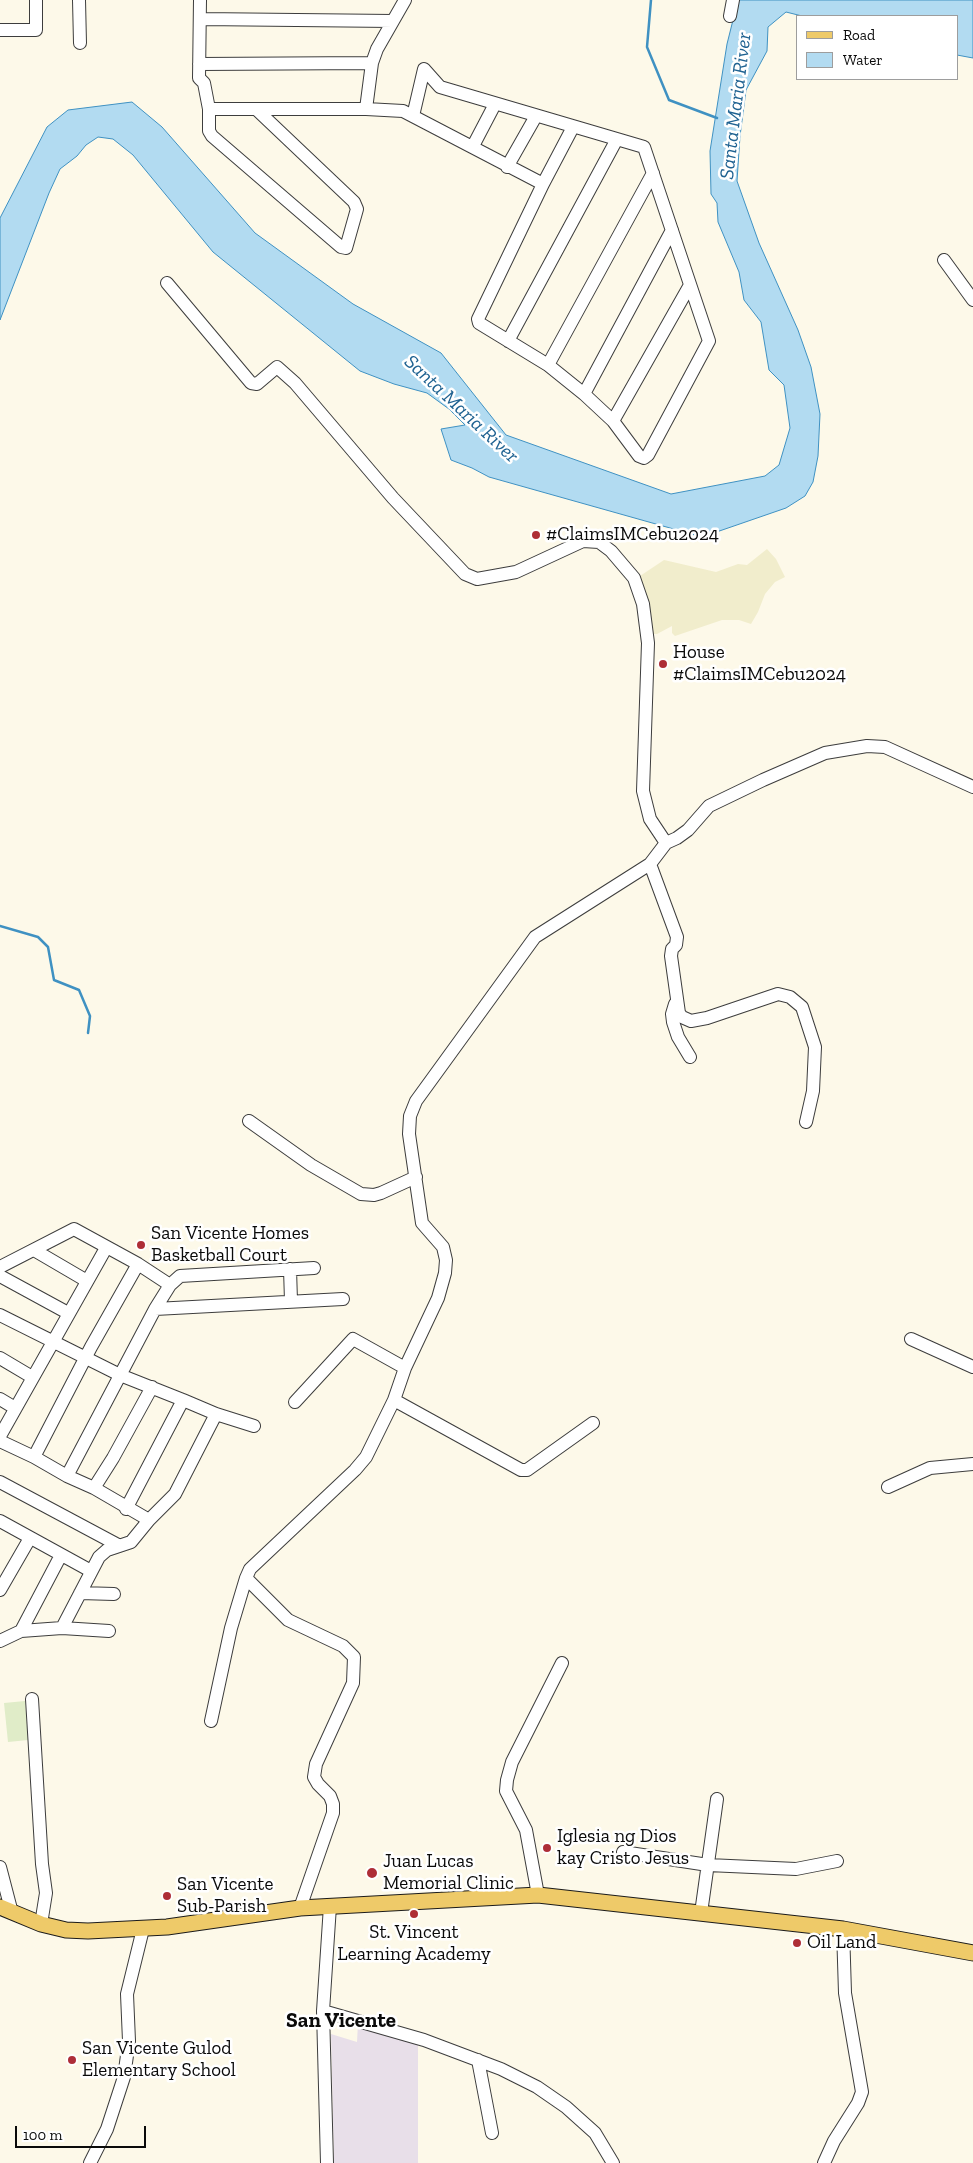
<!DOCTYPE html>
<style>
body{margin:0}
#map{position:relative;width:973px;height:2163px;overflow:hidden;background:#fdf9e9;font-family:"Zilla Slab",serif}
canvas{display:block}
.legend{position:absolute;left:796px;top:15px;width:162px;height:65px;box-sizing:border-box;background:#fff;border:1px solid #9d9d9d;margin:0;padding:6px 9px;list-style:none;font-size:15px;color:#0a0a0a}
.legend li{display:flex;align-items:center;gap:10px;height:25px}
.legend b{width:25px;border:1px solid #9d9d9d}
.scale{position:absolute;left:15px;top:2126px;width:131px;height:22px;box-sizing:border-box;border:2px solid #0a0a0a;border-top:0;padding-left:6px;font-size:15px;line-height:18px;white-space:nowrap;color:#0a0a0a;-webkit-text-stroke:4px #fff;paint-order:stroke}
</style>
<div id="map">
<canvas width="973" height="2163"></canvas>
<ul class="legend">
<li><b style="height:6px;background:#eeca69"></b>Road</li>
<li><b style="height:14px;background:#b2dbf1"></b>Water</li>
</ul>
<div class="scale">100 m</div>
</div>
<script>
const g = document.querySelector('canvas').getContext('2d');
g.lineJoin = 'round';
function fill(path, color) {
  g.fillStyle = color;
  g.fill(path, 'evenodd');
}
function poly(rows) {
  const path = new Path2D();
  for (const r of rows) {
    path.moveTo(r[0], r[1]);
    for (let i = 2; i < r.length; i += 2) path.lineTo(r[i], r[i + 1]);
  }
  return path;
}
function trace(path, color, width, dash) {
  g.strokeStyle = color;
  g.lineWidth = width;
  g.lineCap = dash ? 'butt' : 'round';
  g.setLineDash(dash || []);
  g.stroke(path);
}
function drawText(font, color, halo, rows, align = 'center') {
  g.font = font + ' "Zilla Slab",serif';
  g.lineWidth = 5;
  g.setLineDash([]);
  g.textBaseline = 'middle';
  g.strokeStyle = halo;
  g.fillStyle = color;
  for (const [text, x, y, turn = 0] of rows) {
    g.save();
    g.translate(x, y);
    g.rotate((+turn || 0) * Math.PI / 180);
    g.textAlign = isNaN(turn) ? turn : align;
    if (halo) g.strokeText(text, 0, 0);
    g.fillText(text, 0, 0);
    g.restore();
  }
}
const industrial = poly([
 [358,2023,418,2040,418,2163,334,2163,331,2034,357,2042]
]);
const farmland = poly([
 [767,549,776,559,785,577,775,582,765,594,758,612,751,624,739,620,722,620,675,636,672,633,672,626,657,634,652,634,637,578,664,560,716,572,738,564,747,565]
]);
const pitch = poly([
 [25,1701,28,1740,8,1742,4,1703]
]);
const water = poly([
 [738,0,973,0,973,58,957,55,957,16,802,16,786,12,768,27,767,51,746,90,740,136,737,181,759,243,798,330,811,367,820,414,818,456,813,482,805,496,786,508,702,537,489,477,472,468,451,460,441,429,465,425,449,409,427,393,394,384,360,371,213,252,133,155,113,139,98,137,86,145,77,156,60,169,49,193,0,320,0,218,47,127,68,110,132,102,162,127,255,233,353,304,441,353,506,435,671,494,765,476,779,465,790,428,784,385,769,370,761,322,744,300,739,272,718,222,717,203,711,194,710,151,727,44,738,0]
]);
const stream = poly([
 [651,0,647,47,669,100,717,118],
 [0,926,38,937,48,947,54,980,79,990,90,1016,88,1033]
]);
const minor = poly([
 [79,0,80,43],
 [200,0,199,78,204,83,209,109,209,131,212,136,341,247,346,248,357,209,354,202,256,109],
 [730,16,733,0],
 [200,19,393,21],
 [0,30,36,30,36,0],
 [199,64,372,63],
 [209,109,366,109,403,111,543,184],
 [366,109,372,63,377,49,405,0],
 [413,116,424,69,440,87,644,147,709,341,648,455,644,458,639,456,613,421,584,394,548,365,479,323,478,319,543,184,573,127],
 [473,146,495,104],
 [507,167,536,116],
 [944,260,973,300],
 [167,283,251,383,257,384,277,367,295,383,393,498,465,574,477,579,516,572,583,541,599,542,611,551,634,578,643,604,648,643,643,791,650,819,666,843],
 [508,341,617,139],
 [548,365,653,173],
 [584,394,672,230],
 [613,421,690,285],
 [650,864,677,937,676,945,672,949,671,956,679,1013,682,1017,691,1021,707,1018,778,994,790,997,802,1007,815,1047,813,1091,806,1122],
 [675,1004,672,1014,673,1022,678,1037,690,1057],
 [249,1121,311,1165,361,1194,374,1195,381,1193,416,1177],
 [34,1250,87,1281],
 [0,1267,74,1229,138,1264,170,1285,155,1309,67,1476],
 [290,1269,291,1301],
 [0,1276,68,1313],
 [170,1285,180,1276,314,1268],
 [155,1309,343,1299],
 [0,1315,120,1375,183,1400,126,1509],
 [911,1339,973,1367],
 [0,1358,32,1377],
 [0,1399,15,1408],
 [183,1400,216,1414,254,1426],
 [394,1400,521,1470,527,1470,593,1423],
 [295,1402,353,1339,405,1368],
 [0,1436,106,1248],
 [0,1441,34,1457,67,1476,94,1488,149,1520],
 [34,1457,91,1347,138,1264],
 [0,1482,118,1545],
 [888,1487,930,1468,973,1464],
 [94,1488,113,1458,152,1387],
 [0,1521,91,1571],
 [0,1590,30,1538],
 [80,1593,114,1594],
 [62,1628,109,1631],
 [21,1631,61,1555],
 [0,1641,21,1631,62,1628,99,1557,107,1550,131,1542,149,1520,175,1494,216,1414],
 [32,1699,42,1864,46,1893,41,1924],
 [211,1721,231,1628,246,1578],
 [623,1852,708,1865,796,1869,837,1861],
 [0,1867,12,1913],
 [538,1895,526,1830,506,1791,507,1780,512,1762,562,1663],
 [300,1908,333,1813,333,1804,330,1796,318,1784,314,1777,316,1764,353,1683,354,1657,343,1646,288,1620,246,1578,250,1569,355,1470,366,1457,394,1400,405,1368,438,1298,445,1273,446,1260,443,1247,422,1223,409,1134,410,1116,416,1101,535,937,650,864,666,843,677,838,688,830,709,806,763,780,825,753,867,746,885,747,973,787],
 [701,1913,717,1799],
 [323,2011,424,2040,501,2069,537,2087,566,2107,595,2133,613,2163],
 [478,2060,492,2133],
 [90,2163,107,2129,124,2077,129,2041,127,1994,143,1929],
 [327,2163,323,2011,330,1906],
 [824,2163,834,2141,858,2103,862,2092,845,1993,843,1929]
]);
const major = poly([
 [0,1907,41,1924,66,1930,88,1931,167,1927,300,1908,538,1895,843,1929,973,1953]
]);
const markers = [
 [536,535,5,"#ae2e37"],
 [663,664,5,"#ae2e37"],
 [141,1245,5,"#ae2e37"],
 [547,1848,5,"#ae2e37"],
 [372,1873,6,"#ae2e37"],
 [167,1896,5,"#ae2e37"],
 [414,1914,5,"#ae2e37"],
 [797,1943,5,"#ae2e37"],
 [72,2060,5,"#ae2e37"]
];
const poiNames = [
 ["#ClaimsIMCebu2024",546,535],
 ["House",673,653],
 ["#ClaimsIMCebu2024",673,675],
 ["San Vicente Homes",151,1234],
 ["Basketball Court",151,1256],
 ["Iglesia ng Dios",557,1837],
 ["kay Cristo Jesus",557,1859],
 ["Juan Lucas",383,1862],
 ["Memorial Clinic",383,1884],
 ["San Vicente",177,1885],
 ["Sub-Parish",177,1907],
 ["St. Vincent",414,1933,"center"],
 ["Learning Academy",414,1955,"center"],
 ["Oil Land",807,1943],
 ["San Vicente Gulod",82,2049],
 ["Elementary School",82,2071]
];
const waterNames = [
 ["Santa Maria River",736,106,-83],
 ["Santa Maria River",461,409,43]
];
const quarterNames = [
 ["San Vicente",341,2021]
];
fill(industrial, '#e8dfe9');
fill(farmland, '#f1edcc');
fill(pitch, '#e0ecc8');
fill(water, '#b2dbf1');
trace(water, '#3f91c2', 1);
trace(stream, '#3f91c2', 2.5);
trace(minor, '#3d3d3d', 14);
trace(major, '#1b1b1b', 17);
trace(minor, '#fff', 12);
trace(major, '#eeca69', 15);
for (const [x, y, r, color] of markers) {
  const dot = new Path2D();
  dot.arc(x, y, r, 0, 2 * Math.PI);
  g.fillStyle = color;
  g.fill(dot);
  trace(dot, '#fff', 2);
}
drawText('19px', '#0a0a0a', '#fff', poiNames, 'left');
drawText('italic 20px', '#1f6291', '#fff', waterNames);
drawText('bold 21px', '#0a0a0a', '#fff', quarterNames);
</script>
